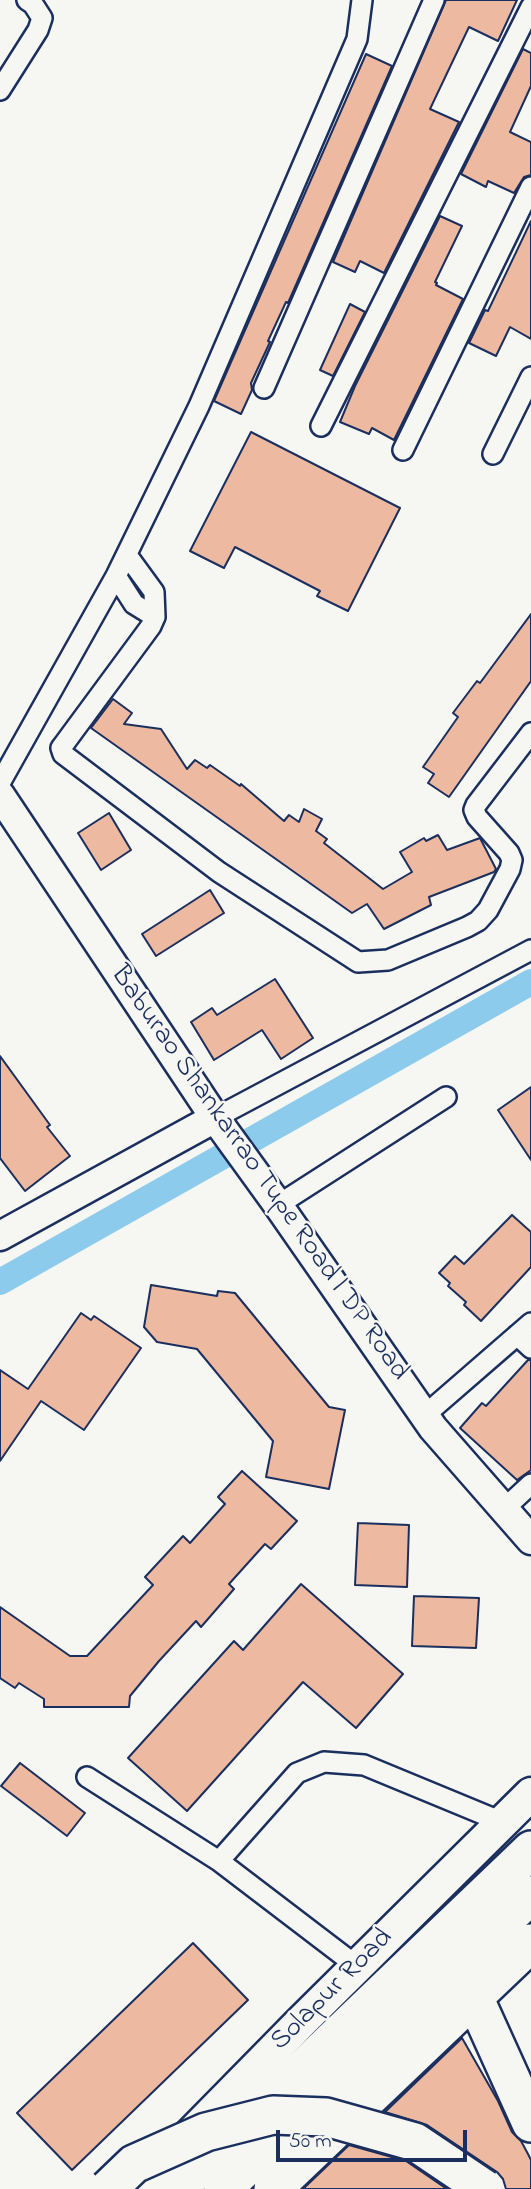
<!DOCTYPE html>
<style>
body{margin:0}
#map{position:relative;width:531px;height:2189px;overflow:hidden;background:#f6f6f2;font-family:"Indie Flower",sans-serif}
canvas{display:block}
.scale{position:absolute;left:276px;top:2130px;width:191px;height:32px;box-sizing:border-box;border:4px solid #1b2f5e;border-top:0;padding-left:9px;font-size:21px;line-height:24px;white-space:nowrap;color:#1b2f5e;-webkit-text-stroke:5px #f6f6f2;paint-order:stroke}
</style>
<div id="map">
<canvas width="531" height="2189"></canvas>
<div class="scale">50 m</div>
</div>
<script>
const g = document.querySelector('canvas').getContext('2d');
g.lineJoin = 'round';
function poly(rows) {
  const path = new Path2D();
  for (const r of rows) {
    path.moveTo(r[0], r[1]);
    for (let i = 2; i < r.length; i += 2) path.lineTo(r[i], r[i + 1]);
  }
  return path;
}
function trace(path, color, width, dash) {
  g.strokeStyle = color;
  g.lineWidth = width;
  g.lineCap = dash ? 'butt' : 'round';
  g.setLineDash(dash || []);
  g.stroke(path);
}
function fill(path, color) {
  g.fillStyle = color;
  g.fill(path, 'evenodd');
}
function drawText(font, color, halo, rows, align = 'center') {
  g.font = font + ' "Indie Flower",sans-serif';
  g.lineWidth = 5;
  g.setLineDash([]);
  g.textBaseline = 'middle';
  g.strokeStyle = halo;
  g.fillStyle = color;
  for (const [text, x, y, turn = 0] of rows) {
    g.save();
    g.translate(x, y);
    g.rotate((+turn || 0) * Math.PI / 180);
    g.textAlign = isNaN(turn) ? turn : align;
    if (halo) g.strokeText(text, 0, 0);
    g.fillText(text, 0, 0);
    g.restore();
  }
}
const canal = poly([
 [0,1282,531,982]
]);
const building = poly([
 [446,0,517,0,498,41,469,27,430,109,459,122,384,273,360,261,355,272,333,262,446,0],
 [523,49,531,53,531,86,510,132,531,142,531,175,524,177,514,193,488,181,486,187,461,174,523,49],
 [366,54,392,66,288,303,286,302,268,341,270,342,251,383,252,390,241,414,214,401,366,54],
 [440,216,462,226,435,282,437,283,436,285,463,299,394,440,372,428,369,434,340,422,355,386,440,216],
 [531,221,531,339,510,327,496,356,469,343,485,310,488,311,531,221],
 [350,304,365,312,333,376,320,370,350,304],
 [251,432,400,508,348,611,317,596,320,591,235,547,224,568,190,551,251,432],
 [531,614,531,681,449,797,428,783,434,774,423,767,458,717,453,713,477,681,480,683,531,614],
 [113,699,132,713,124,724,161,729,187,769,195,760,207,768,210,765,240,786,241,784,284,821,289,815,299,822,304,809,322,819,316,831,327,839,324,843,383,889,412,872,400,852,424,838,426,841,438,835,447,850,480,838,496,869,494,872,429,897,431,905,384,929,367,904,352,913,91,728,113,699],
 [109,813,131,850,101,870,78,833,109,813],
 [210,890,224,913,156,956,142,934,210,890],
 [275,979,313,1038,281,1059,262,1030,214,1060,191,1022,212,1008,217,1015,275,979],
 [0,1056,50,1125,47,1127,70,1156,25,1191,0,1158,0,1056],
 [531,1087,531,1160,498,1110,531,1087],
 [512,1215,531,1232,531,1267,481,1321,464,1305,466,1302,448,1286,450,1283,439,1273,455,1256,464,1264,512,1215],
 [151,1285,217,1296,218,1291,235,1293,329,1407,345,1410,329,1489,266,1477,273,1441,197,1349,157,1342,144,1327,151,1285],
 [81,1313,91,1320,94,1316,141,1348,84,1430,41,1401,0,1461,0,1370,28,1389,81,1313],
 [528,1360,531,1360,531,1470,517,1480,460,1428,482,1403,486,1406,528,1360],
 [242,1471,297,1521,271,1549,265,1544,229,1584,234,1589,201,1627,196,1621,159,1661,130,1696,129,1707,44,1707,44,1699,19,1683,15,1688,0,1678,0,1607,70,1656,87,1656,153,1585,145,1577,183,1536,190,1543,225,1504,218,1497,242,1471],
 [358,1523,409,1525,407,1587,355,1585,358,1523],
 [301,1584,403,1674,356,1728,303,1682,187,1811,128,1758,234,1641,243,1650,301,1584],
 [414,1596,479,1598,476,1648,412,1646,414,1596],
 [20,1763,85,1813,67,1836,1,1786,20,1763],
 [193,1943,248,2000,72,2170,17,2113,193,1943],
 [462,2038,498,2101,512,2132,521,2141,528,2154,531,2160,531,2189,506,2189,503,2179,497,2172,427,2125,385,2112,462,2038],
 [349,2145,406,2161,447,2189,303,2189,349,2145]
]);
const street = poly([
 [0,90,38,30,42,18,33,4,27,0],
 [264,388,434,0],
 [321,426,531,7],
 [403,450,531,187],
 [493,454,531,377],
 [127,555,154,592,155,617,151,626,64,744,61,748,63,754,219,872,358,962,388,960,467,927,478,921,488,910,510,869,512,860,509,853,477,817,474,810,476,805,531,733],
 [116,576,134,604,155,617],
 [0,783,116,576,199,406,357,39,362,0],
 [215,1118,531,950],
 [278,1205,446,1097],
 [517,1335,531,1348],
 [425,1415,531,1323],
 [504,1509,531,1484],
 [87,1777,219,1861,358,1967],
 [219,1861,297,1773,324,1762,364,1765,502,1822]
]);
const secondary = poly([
 [0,795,215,1118,278,1205,433,1428,531,1540],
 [0,1236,215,1118]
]);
const primary = poly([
 [137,2189,301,2022,531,1794]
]);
const highway = poly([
 [474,1997,531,2123],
 [177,2189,531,1850],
 [223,2189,531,1895],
 [273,2189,531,1943]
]);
const highwayBridge = poly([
 [108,2189,134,2164,206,2132,273,2115,326,2117,415,2142,485,2189]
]);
const streetNames = [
 ["Baburao Shankarrao Tupe Road | DP Road",258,1174,55],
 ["Solapur Road",333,1991,-45]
];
trace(canal, '#8ccbec', 26);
fill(building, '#edb9a0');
trace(building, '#1b2f5e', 2);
trace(street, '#1b2f5e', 24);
trace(secondary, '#1b2f5e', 33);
trace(primary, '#1b2f5e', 37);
trace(highway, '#1b2f5e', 42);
trace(street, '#f6f6f2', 19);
trace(secondary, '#f6f6f2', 28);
trace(primary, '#f6f6f2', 32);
trace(highway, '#f6f6f2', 37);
trace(highwayBridge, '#1b2f5e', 42, []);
trace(highwayBridge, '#f6f6f2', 37);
drawText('28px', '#1b2f5e', '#f6f6f2', streetNames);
</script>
